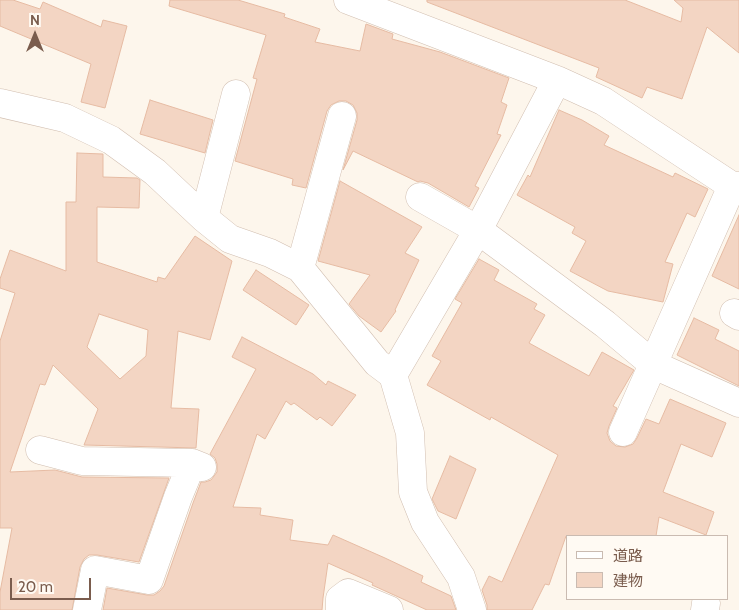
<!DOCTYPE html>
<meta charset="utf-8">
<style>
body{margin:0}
#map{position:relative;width:739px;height:610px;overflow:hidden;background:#fdf6ec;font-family:Cabin,"Noto Sans JP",sans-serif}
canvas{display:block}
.legend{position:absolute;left:566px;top:535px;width:162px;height:65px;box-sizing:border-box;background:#fffaf3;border:1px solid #cabbb1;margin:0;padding:6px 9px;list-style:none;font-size:15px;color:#7a5c4d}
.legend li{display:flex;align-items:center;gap:10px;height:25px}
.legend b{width:25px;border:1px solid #cabbb1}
.north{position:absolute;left:10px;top:10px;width:50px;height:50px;-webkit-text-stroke:4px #fffaf3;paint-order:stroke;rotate:0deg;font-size:14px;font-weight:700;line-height:20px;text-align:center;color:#7a5c4d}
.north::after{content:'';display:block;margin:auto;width:18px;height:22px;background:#7a5c4d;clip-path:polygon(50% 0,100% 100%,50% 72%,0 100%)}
.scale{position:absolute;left:10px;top:578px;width:81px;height:22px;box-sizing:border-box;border:2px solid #7a5c4d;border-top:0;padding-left:6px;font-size:15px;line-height:18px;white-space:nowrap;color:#7a5c4d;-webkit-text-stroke:4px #fffaf3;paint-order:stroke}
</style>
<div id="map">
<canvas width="739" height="610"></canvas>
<ul class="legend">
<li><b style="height:6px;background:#fff"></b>道路</li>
<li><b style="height:14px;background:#f3d5c3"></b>建物</li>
</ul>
<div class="north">N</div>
<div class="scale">20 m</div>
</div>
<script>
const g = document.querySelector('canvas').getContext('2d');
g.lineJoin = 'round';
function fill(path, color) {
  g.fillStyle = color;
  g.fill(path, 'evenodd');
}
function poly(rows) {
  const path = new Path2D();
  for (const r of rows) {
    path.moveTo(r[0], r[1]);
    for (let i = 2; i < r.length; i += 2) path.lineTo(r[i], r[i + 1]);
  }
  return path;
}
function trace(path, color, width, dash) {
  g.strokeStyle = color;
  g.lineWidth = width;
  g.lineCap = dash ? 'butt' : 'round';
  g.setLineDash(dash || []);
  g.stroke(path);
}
const building = poly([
 [0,0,13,0,40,9,43,2,101,27,103,20,127,26,105,108,81,102,91,64,0,26,0,0],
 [170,0,238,0,285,14,284,17,320,29,315,42,360,51,366,24,393,34,392,39,440,52,509,78,501,102,507,105,497,134,501,135,475,186,479,188,469,207,428,183,420,181,418,182,353,151,343,170,357,120,357,113,353,105,346,101,339,101,331,105,327,111,306,188,292,185,293,179,235,161,257,79,253,78,266,35,169,6,170,0],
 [427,0,625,0,681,22,683,8,674,0,739,0,739,53,707,27,682,99,647,87,642,98,596,77,599,68,427,2,427,0],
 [150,100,213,120,205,153,140,134,150,100],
 [559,110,582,120,609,136,604,145,673,177,675,173,708,189,695,217,687,213,665,262,673,264,663,302,608,291,570,271,586,241,572,233,575,227,517,195,528,175,530,177,559,110],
 [77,153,103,154,103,177,137,178,140,180,139,208,97,207,97,262,157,282,158,277,165,279,195,236,232,261,210,340,178,331,171,408,199,409,196,448,84,445,98,409,53,365,45,385,40,384,10,472,55,470,82,477,169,478,139,562,97,555,89,555,84,559,80,567,72,610,0,610,0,592,12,528,0,528,0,341,15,293,0,288,0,279,10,250,66,271,66,202,76,202,77,153],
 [99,314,148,330,146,356,120,379,87,347,99,314],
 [340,181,422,227,405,253,419,260,395,310,396,311,381,332,359,316,349,304,370,275,318,261,340,181],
 [739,215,739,289,712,276,739,215],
 [479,259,499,270,494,280,537,304,534,309,545,315,529,343,589,376,602,352,634,370,613,406,617,408,609,426,607,433,610,441,616,446,625,447,633,444,637,438,646,419,659,424,670,399,726,423,712,457,681,444,663,492,714,512,706,535,659,517,656,536,566,536,549,585,545,584,532,610,487,610,487,605,482,590,489,576,502,582,558,455,491,417,490,420,427,385,441,361,432,356,462,303,455,299,479,259],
 [256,270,309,305,296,325,243,290,256,270],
 [694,318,719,330,715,339,739,351,739,386,677,355,694,318],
 [242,337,313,374,326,385,328,381,356,395,332,426,320,417,317,420,294,403,291,405,286,401,265,439,257,434,233,507,261,508,260,515,293,520,290,540,328,545,333,535,385,558,423,576,421,582,451,596,456,610,427,610,372,585,373,583,328,563,323,598,322,610,103,610,107,588,147,595,154,595,160,591,164,586,193,503,201,482,205,482,211,480,217,472,217,464,215,458,210,454,256,369,232,357,242,337],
 [450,456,476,469,456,519,438,511,432,499,450,456]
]);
const minor = poly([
 [348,0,557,80,603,101,732,186,739,186],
 [0,103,65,118,111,140,155,172,204,218,230,239,270,253,300,268,377,363,393,375,410,433,413,492,425,522,461,577,472,610],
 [420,197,478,230,605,324,654,365,739,403],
 [204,218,236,94],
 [300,268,342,116],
 [734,313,739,316],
 [393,375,478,230,557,80],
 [623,432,732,186],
 [40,450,82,461,192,463,202,467],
 [87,610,95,570,149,580,178,497,192,463],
 [340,610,340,599,348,593,389,610],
 [705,610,706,603]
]);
fill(building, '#f3d5c3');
trace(building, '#e6bba3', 1);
trace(minor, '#d1beb0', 29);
trace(minor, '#fff', 28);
</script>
